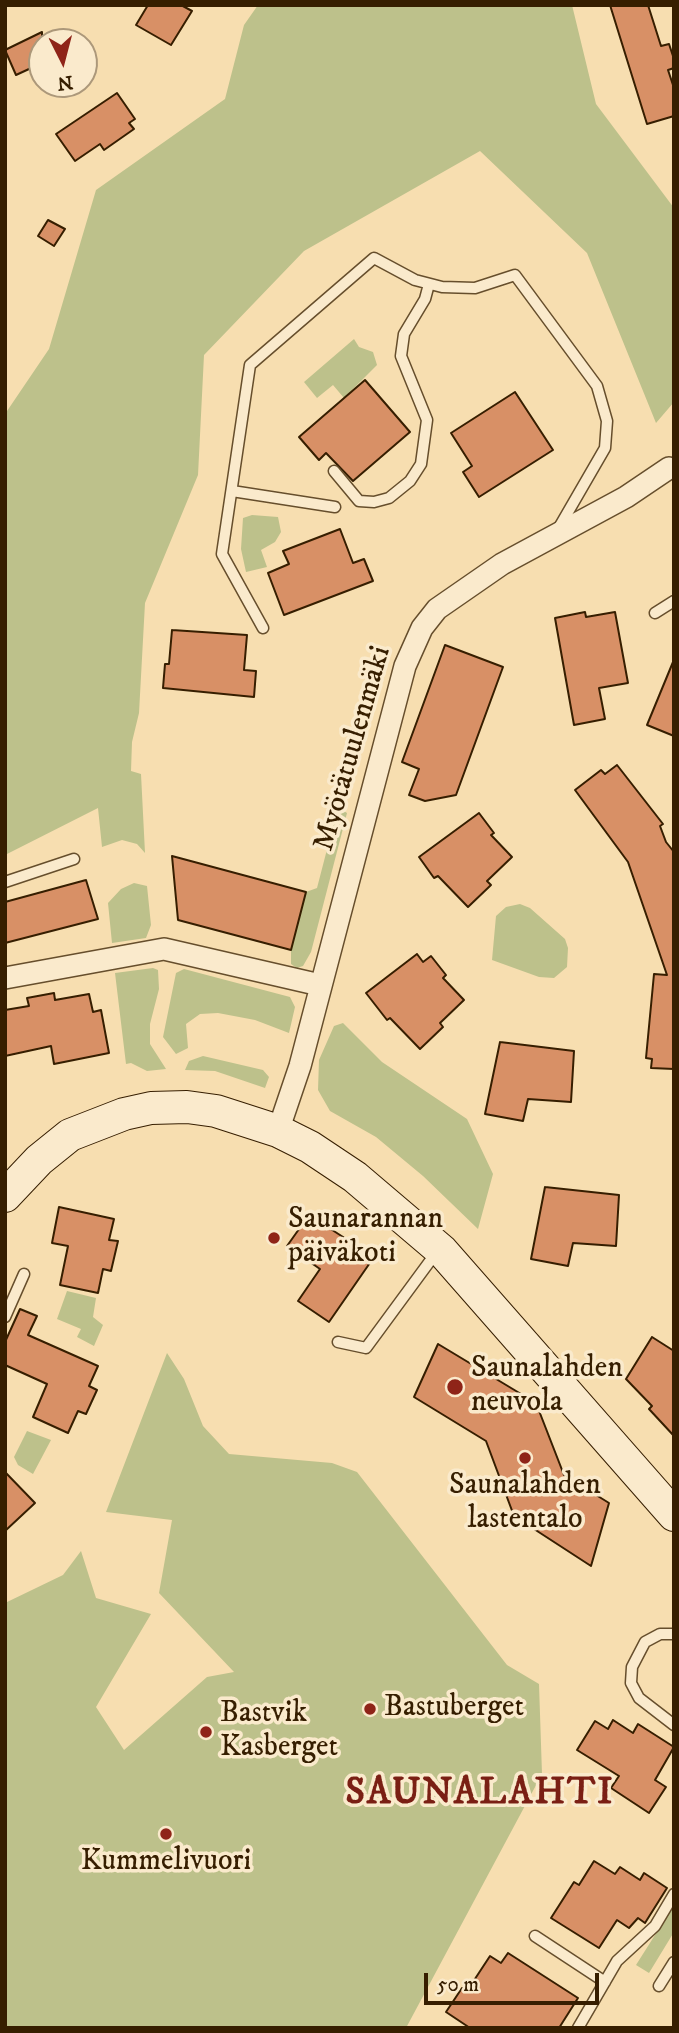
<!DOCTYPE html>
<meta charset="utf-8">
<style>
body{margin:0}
#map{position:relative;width:679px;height:2033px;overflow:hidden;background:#f7deb0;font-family:"IM FELL DW Pica",serif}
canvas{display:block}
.frame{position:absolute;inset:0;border:7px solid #361e00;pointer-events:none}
.north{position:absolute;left:28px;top:28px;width:70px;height:70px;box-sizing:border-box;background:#faeacc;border:2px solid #ac987a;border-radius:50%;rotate:174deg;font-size:19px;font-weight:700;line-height:28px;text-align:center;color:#361e00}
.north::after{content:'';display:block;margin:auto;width:24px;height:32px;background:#8f2418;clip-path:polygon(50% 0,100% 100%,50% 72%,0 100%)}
.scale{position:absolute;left:424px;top:1973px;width:175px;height:32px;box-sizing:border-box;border:4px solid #361e00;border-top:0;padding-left:9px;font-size:21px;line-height:24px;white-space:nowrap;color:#361e00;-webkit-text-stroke:5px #faeacc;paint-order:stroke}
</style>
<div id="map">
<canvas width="679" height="2033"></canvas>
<div class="frame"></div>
<div class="north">N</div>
<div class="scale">50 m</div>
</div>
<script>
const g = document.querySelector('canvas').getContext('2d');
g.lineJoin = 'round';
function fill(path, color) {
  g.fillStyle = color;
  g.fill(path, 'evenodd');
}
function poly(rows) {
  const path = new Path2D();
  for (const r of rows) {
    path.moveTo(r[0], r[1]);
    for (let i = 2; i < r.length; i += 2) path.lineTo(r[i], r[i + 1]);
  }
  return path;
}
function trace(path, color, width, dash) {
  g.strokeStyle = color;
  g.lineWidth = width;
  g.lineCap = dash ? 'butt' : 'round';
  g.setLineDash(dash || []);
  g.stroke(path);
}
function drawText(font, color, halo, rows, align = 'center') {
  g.font = font + ' "IM FELL DW Pica",serif';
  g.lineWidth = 7;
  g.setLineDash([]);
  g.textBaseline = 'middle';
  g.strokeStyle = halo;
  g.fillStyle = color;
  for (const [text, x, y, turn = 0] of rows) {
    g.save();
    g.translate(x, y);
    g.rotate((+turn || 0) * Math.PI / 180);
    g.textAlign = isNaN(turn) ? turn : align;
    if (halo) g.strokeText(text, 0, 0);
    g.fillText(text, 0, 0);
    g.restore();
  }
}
const green = poly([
 [258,5,572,5,596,104,674,208,674,402,656,423,587,253,480,151,304,251,204,355,198,475,145,603,139,713,132,742,131,771,141,774,145,853,137,844,122,840,102,847,98,808,5,855,5,414,49,349,96,190,225,99,244,25],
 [354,339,359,347,373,352,377,365,344,398,333,385,317,398,304,382],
 [252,515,278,517,281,532,275,542,261,550,267,567,246,572,241,549,243,518],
 [338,807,347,813,311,952,303,966,297,968,291,964,291,950,306,892,317,888],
 [134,883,147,886,151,925,146,938,112,943,108,903,121,889],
 [520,904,530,908,565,939,568,948,567,967,554,978,539,977,492,960,496,916,506,907],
 [153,968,158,970,159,989,150,1024,150,1044,166,1069,147,1071,131,1063,126,1064,115,973],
 [184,969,290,997,295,1007,289,1033,255,1020,218,1013,200,1014,186,1024,188,1048,176,1054,163,1037,176,973],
 [343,1023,382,1062,467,1119,493,1174,478,1229,423,1176,376,1137,330,1111,318,1090,319,1060,334,1026],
 [203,1056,263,1070,269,1077,265,1088,215,1071,185,1070,189,1061],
 [67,1291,96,1298,93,1317,103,1325,94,1346,77,1337,81,1329,57,1319],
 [167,1353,184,1379,203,1426,229,1454,332,1463,357,1472,507,1665,539,1684,542,1774,406,2028,5,2028,5,1603,63,1575,81,1551,96,1598,151,1614,96,1707,124,1750,207,1677,234,1672,159,1593,172,1520,106,1512],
 [27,1431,51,1440,33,1474,18,1465,14,1457],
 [674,1905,674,1932,649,1973,636,1965]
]);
const building = poly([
 [148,5,181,5,192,11,171,45,136,25,148,5],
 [610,5,648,5,661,46,669,44,674,59,674,68,668,70,674,88,674,116,647,124,610,5],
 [42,32,42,63,16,75,5,50,42,32],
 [117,93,135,119,129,123,134,129,104,150,100,144,75,161,56,134,117,93],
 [48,220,65,229,54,246,38,236,48,220],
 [365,380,410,432,353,481,326,453,319,460,299,437,365,380],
 [515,392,553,450,479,497,463,472,472,466,451,433,515,392],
 [340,529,353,563,364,559,373,581,284,615,268,573,289,564,283,551,340,529],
 [585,612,586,617,615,612,628,683,599,688,605,719,574,725,555,618,585,612],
 [172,630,247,635,244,670,256,671,254,697,163,688,165,664,169,664,172,630],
 [445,645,503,667,456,795,425,801,409,795,419,769,402,762,445,645],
 [673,662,674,662,674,736,647,725,673,662],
 [617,765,663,824,660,826,666,842,674,852,674,1069,651,1068,652,1059,646,1058,654,974,667,975,628,862,575,790,601,770,605,774,617,765],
 [479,813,494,833,491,835,512,857,487,881,491,885,468,907,438,876,434,878,419,857,479,813],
 [172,856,306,892,291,950,178,920,172,856],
 [86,880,98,919,5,943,5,902,86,880],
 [417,954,423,962,431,956,446,975,443,978,464,1000,440,1023,443,1027,420,1049,390,1018,387,1020,366,993,417,954],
 [54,993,55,1000,89,994,93,1012,101,1010,109,1053,54,1064,51,1046,5,1056,5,1010,29,1006,27,998,54,993],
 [500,1042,574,1051,571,1102,528,1099,523,1121,485,1114,500,1042],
 [545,1187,619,1195,616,1246,573,1243,568,1266,531,1259,545,1187],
 [59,1207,114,1219,109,1240,118,1241,111,1271,103,1269,98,1293,60,1285,68,1246,52,1243,59,1207],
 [309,1215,374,1257,329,1322,298,1301,320,1269,287,1246,309,1215],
 [20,1309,37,1316,28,1335,98,1366,89,1386,97,1390,86,1414,78,1411,68,1433,33,1417,47,1384,5,1365,5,1342,20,1309],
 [652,1337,674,1351,674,1436,649,1409,652,1406,626,1379,652,1337],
 [438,1344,536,1403,564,1475,609,1503,591,1566,514,1516,486,1441,414,1397,438,1344],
 [5,1472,35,1503,5,1531,5,1472],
 [613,1720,633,1733,638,1724,674,1747,655,1780,666,1787,649,1813,611,1788,619,1776,577,1750,595,1721,608,1729,613,1720],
 [594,1861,615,1874,620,1867,640,1880,644,1873,667,1888,645,1923,638,1918,629,1928,617,1920,599,1948,551,1918,574,1882,579,1885,594,1861],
 [508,1953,578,1998,559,2028,470,2028,446,2012,462,1988,467,1991,490,1956,501,1963,508,1953]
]);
const lane = poly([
 [334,471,359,501,374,502,389,498,410,481,421,464,427,420,401,356,404,334,425,299,429,284],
 [232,491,335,507],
 [655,613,674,601],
 [263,628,222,554,250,365,374,258,415,280,442,287,475,288,515,275,597,386,607,421,605,448,557,531],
 [5,882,74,859],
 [5,1317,24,1274],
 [338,1342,366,1348,430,1261,440,1253],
 [674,1634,660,1634,645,1642,632,1667,631,1683,639,1698,674,1725],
 [535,1936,605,1982],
 [659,1986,674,1962],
 [578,2028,617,1961,655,1926,674,1894]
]);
const street = poly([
 [5,978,164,949,320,985],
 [278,1131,300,1066,405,666,422,628,437,609,502,564,626,497,669,468]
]);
const secondary = poly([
 [5,1196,39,1160,70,1135,124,1114,151,1108,187,1107,216,1111,278,1131,310,1147,355,1177,442,1251,674,1515]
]);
const markers = [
 [274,1238,7,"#8f2418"],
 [455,1387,9,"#8f2418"],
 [525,1458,7,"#8f2418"],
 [370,1709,7,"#8f2418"],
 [206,1732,7,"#8f2418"],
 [166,1834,7,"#8f2418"]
];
const streetNames = [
 ["Myötätuulenmäki",354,749,-74]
];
const poiNames = [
 ["Saunarannan",288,1221],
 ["päiväkoti",288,1255],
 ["Saunalahden",471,1370],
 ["neuvola",471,1404],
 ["Saunalahden",525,1487,"center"],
 ["lastentalo",525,1521,"center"],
 ["Bastuberget",384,1709],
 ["Bastvik",220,1715],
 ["Kasberget",220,1749],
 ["Kummelivuori",166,1863,"center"]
];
const districtNames = [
 ["SAUNALAHTI",480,1795]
];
fill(green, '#bdc18b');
fill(building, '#d89066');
trace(building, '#361e00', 2);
trace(lane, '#664e2c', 13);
trace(street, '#664e2c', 24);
trace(secondary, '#361e00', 34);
trace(lane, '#faeacc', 10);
trace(street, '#faeacc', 21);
trace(secondary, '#faeacc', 32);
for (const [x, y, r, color] of markers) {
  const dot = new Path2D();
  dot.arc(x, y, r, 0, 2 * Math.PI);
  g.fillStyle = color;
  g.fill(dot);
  trace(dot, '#faeacc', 2.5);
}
drawText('30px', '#361e00', '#faeacc', streetNames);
drawText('30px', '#361e00', '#faeacc', poiNames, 'left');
g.letterSpacing = '2px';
drawText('bold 37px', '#7a1f14', '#faeacc', districtNames);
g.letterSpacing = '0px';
</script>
